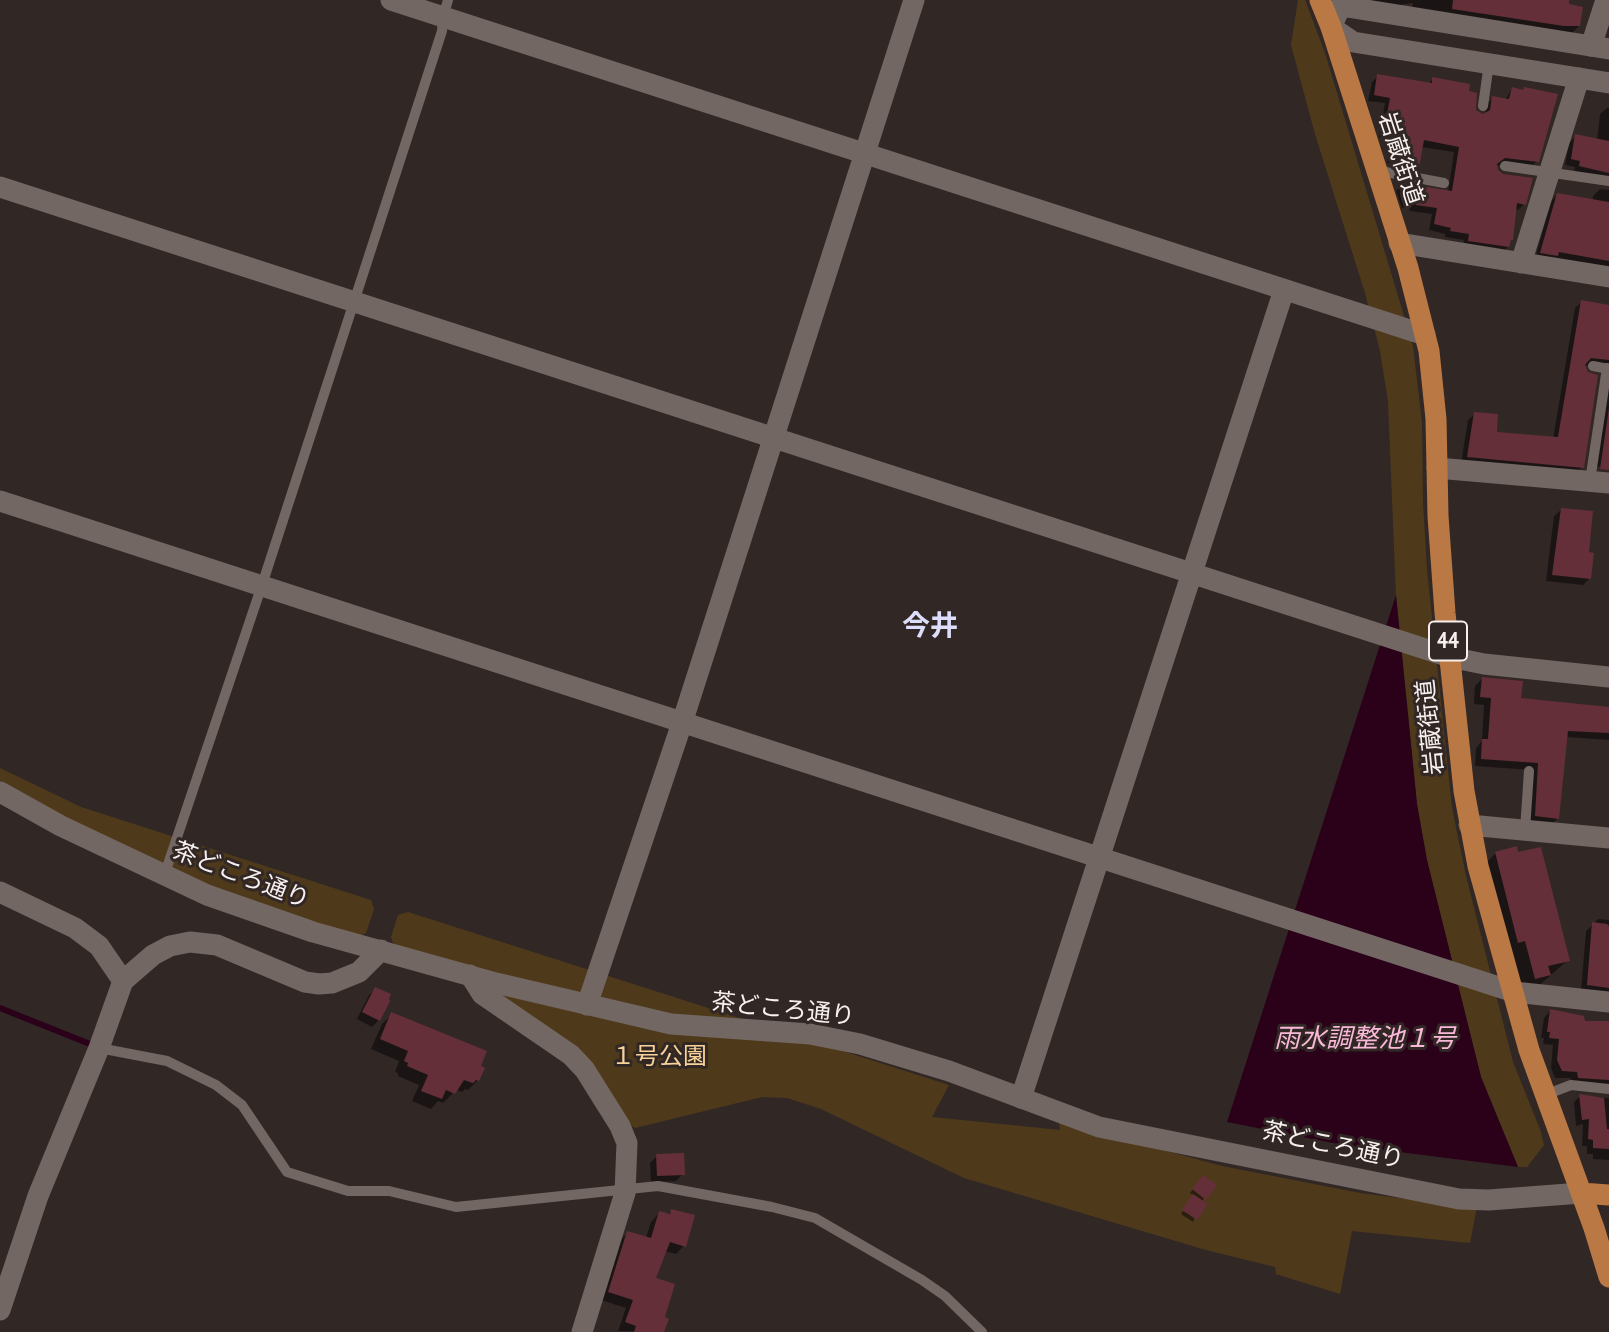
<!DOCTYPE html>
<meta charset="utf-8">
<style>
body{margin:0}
canvas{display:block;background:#312725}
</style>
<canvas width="1609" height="1332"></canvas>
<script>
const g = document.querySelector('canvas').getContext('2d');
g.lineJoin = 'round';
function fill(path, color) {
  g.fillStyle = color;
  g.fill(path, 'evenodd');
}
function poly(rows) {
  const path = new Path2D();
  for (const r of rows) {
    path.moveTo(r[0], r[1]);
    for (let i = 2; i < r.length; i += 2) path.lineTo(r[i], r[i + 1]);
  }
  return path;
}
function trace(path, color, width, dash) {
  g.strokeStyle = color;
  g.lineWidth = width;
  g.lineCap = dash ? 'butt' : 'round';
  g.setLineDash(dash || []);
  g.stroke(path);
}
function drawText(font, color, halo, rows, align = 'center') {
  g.font = font + ' "PT Sans Narrow","Noto Sans JP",sans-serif';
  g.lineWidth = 6;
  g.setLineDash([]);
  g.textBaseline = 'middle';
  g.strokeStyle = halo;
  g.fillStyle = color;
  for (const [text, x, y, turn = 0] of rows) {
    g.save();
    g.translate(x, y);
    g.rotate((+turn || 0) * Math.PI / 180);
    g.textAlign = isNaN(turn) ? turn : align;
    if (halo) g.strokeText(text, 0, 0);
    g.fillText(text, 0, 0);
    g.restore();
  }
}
const green = poly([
 [1298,0,1305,0,1325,53,1413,346,1422,423,1423,503,1427,570,1452,808,1466,876,1513,1062,1541,1132,1544,1145,1527,1167,1518,1167,1481,1077,1427,860,1417,804,1396,595,1388,401,1380,351,1365,293,1315,134,1291,45],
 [0,768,81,807,371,900,374,909,366,933,355,938,214,893,0,786],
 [408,912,949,1085,932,1117,1060,1130,1059,1122,1222,1166,1360,1193,1475,1208,1476,1212,1470,1243,1352,1231,1340,1294,1276,1274,1275,1267,1206,1250,964,1178,821,1109,787,1098,762,1097,635,1128,625,1121,589,1061,454,965,395,948,391,937,398,915]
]);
const water = poly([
 [1396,595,1417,804,1427,860,1481,1077,1518,1167,1343,1145,1227,1122]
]);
const shadow = poly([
 [1364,0,1568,0,1567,6,1579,26,1566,39,1411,17,1413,3,1366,10],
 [1378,76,1428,84,1433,79,1467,92,1474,110,1485,115,1487,104,1493,98,1505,100,1512,89,1537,161,1531,167,1496,165,1496,170,1524,204,1518,210,1515,209,1508,247,1502,253,1463,247,1464,240,1445,237,1445,234,1429,230,1432,214,1410,211,1408,206,1402,208,1396,191,1401,185,1448,192,1454,152,1421,147,1417,167,1411,173,1391,169,1392,163,1387,163,1391,142,1388,142,1389,138,1379,137,1385,103,1368,101,1372,82],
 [1607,108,1609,108,1609,183,1574,172,1575,167,1565,165,1569,143,1576,136,1597,141,1600,114],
 [1600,189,1609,190,1609,269,1535,259,1551,201,1557,195,1593,200,1593,196],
 [1582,302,1609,307,1609,374,1605,367,1583,365,1582,467,1576,473,1461,463,1468,420,1475,414,1495,433,1553,439,1575,308],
 [1609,381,1609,469,1596,466],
 [1561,510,1590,578,1583,585,1546,581,1554,516],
 [1482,679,1520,700,1609,708,1609,740,1566,737,1558,818,1551,825,1529,823,1532,770,1475,766,1476,748,1482,741,1484,705,1474,704,1475,686],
 [1496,853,1568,960,1535,989,1520,991,1482,867],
 [1598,919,1609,920,1609,994,1581,991,1586,931],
 [376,989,379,1020,372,1027,357,1019,369,995],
 [1550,1011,1584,1023,1609,1023,1609,1092,1572,1084,1571,1078,1555,1078,1551,1068,1553,1045,1543,1044,1544,1038,1541,1038,1544,1018],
 [392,1014,479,1067,478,1080,468,1090,465,1089,462,1092,456,1090,443,1103,438,1101,431,1109,412,1101,419,1085,398,1076,398,1073,395,1072,399,1061,371,1049,382,1024],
 [1580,1096,1609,1098,1609,1160,1593,1159,1593,1154,1587,1154,1587,1146,1582,1146,1583,1124,1576,1126,1574,1102],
 [657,1156,683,1174,676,1181,651,1182,650,1163],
 [1200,1180,1214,1186,1202,1201,1193,1222,1181,1214,1194,1196,1190,1193],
 [672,1211,684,1246,676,1254,664,1251,654,1279,662,1318,662,1332,618,1331,626,1308,601,1300,619,1241,628,1233,646,1238,651,1222,659,1213,667,1215]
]);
const stream = poly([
 [0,1008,90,1044]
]);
const building = poly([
 [1453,0,1569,0,1569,4,1583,7,1580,26,1564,26,1452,9],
 [1377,74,1432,83,1432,77,1470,84,1469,91,1477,93,1476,110,1483,114,1490,110,1492,96,1509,99,1512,87,1523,90,1524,87,1558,94,1539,162,1505,158,1497,164,1498,170,1503,174,1533,178,1526,205,1517,203,1513,240,1511,240,1509,247,1468,241,1469,234,1450,231,1451,228,1434,224,1437,208,1416,205,1415,200,1408,203,1401,183,1452,191,1459,147,1424,140,1419,168,1396,163,1397,158,1392,157,1396,136,1393,136,1394,133,1384,131,1390,98,1374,95],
 [1575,134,1609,141,1609,173,1579,166,1580,161,1571,159],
 [1557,193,1609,202,1609,261,1559,252,1558,256,1540,253],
 [1581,300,1609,305,1609,360,1591,358,1585,365,1588,372,1598,375,1584,468,1467,457,1474,412,1498,414,1497,432,1558,437],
 [1609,408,1609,470,1600,469],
 [1561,508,1593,511,1589,552,1594,553,1591,579,1552,575],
 [1482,677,1523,681,1521,698,1609,707,1609,733,1568,731,1559,819,1535,816,1538,763,1481,759,1482,739,1488,739,1491,698,1480,697],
 [1517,846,1518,852,1541,847,1570,961,1548,966,1551,975,1535,979,1525,941,1518,943,1495,852],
 [1592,922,1607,924,1609,926,1609,988,1587,985],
 [375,987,391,994,389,999,390,1001,380,1021,362,1012],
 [1550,1009,1584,1016,1585,1021,1609,1021,1609,1080,1578,1078,1577,1072,1562,1071,1557,1060,1559,1039,1549,1038,1550,1032,1547,1032],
 [391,1012,487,1051,481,1066,485,1068,479,1081,476,1080,473,1083,464,1080,455,1094,446,1090,442,1099,421,1091,428,1075,407,1066,408,1063,404,1061,408,1051,380,1039],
 [1579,1094,1604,1098,1607,1129,1609,1129,1609,1149,1593,1148,1593,1140,1588,1139,1589,1119,1582,1120],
 [684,1153,685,1175,657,1176,656,1154],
 [1203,1175,1217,1185,1206,1200,1192,1189],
 [1193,1194,1208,1204,1197,1220,1182,1210],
 [671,1209,695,1215,686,1247,670,1242,656,1278,675,1284,665,1317,669,1319,664,1332,634,1332,636,1326,625,1322,633,1300,608,1292,627,1231,651,1238,659,1211,670,1214]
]);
const lane = poly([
 [1483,106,1489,63],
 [1505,166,1609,181],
 [1375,170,1444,183],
 [1593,366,1609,369],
 [1590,481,1607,368],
 [1525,830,1529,771],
 [164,876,262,585,442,31,443,17,448,0],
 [99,1048,167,1061,216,1085,242,1105,287,1172,348,1191,389,1191,456,1207,658,1186,772,1207,815,1218,922,1280,945,1296,982,1332],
 [1545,1095,1571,1085,1609,1089]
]);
const street = poly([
 [391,0,1425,335],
 [1591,46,1606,0],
 [0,187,1450,657],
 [1399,243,1609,277],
 [1521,263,1579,78],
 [1437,468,1609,483],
 [0,501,1514,992,1609,1002],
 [1469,825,1609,838],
 [0,892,75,928,99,946,123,981],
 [470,975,482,994,571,1055,585,1070,620,1126,627,1143,625,1193,582,1332],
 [587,1005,682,723,914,0],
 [1021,1098,1284,290],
 [0,1310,38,1196,99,1048,123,981,153,955,170,946,190,942,217,945,305,982,319,984,332,983,359,972,381,950]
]);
const secondary = poly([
 [1609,49,1341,6,1331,27,1353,42,1609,83],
 [1450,657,1484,664,1609,677],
 [0,792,61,826,207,895,313,932,496,983,671,1024,810,1034,860,1044,949,1071,1099,1127,1459,1199,1489,1200,1581,1193]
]);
const primary = poly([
 [1320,0,1331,27,1408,268,1429,351,1436,419,1438,516,1445,613,1464,791,1478,866,1529,1050,1594,1228,1609,1277],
 [1581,1193,1609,1195]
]);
const shields = [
 [1448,641,38]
];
const shieldNames = [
 ["44",1448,641]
];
const streetNames = [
 ["岩蔵街道",1400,159,72],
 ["岩蔵街道",1431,727,-96],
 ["茶どころ通り",241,876,21],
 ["茶どころ通り",783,1010,6],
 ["茶どころ通り",1333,1146,12]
];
const parkNames = [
 ["１号公園",659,1057]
];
const waterNames = [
 ["雨水調整池１号",1365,1040]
];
const quarterNames = [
 ["今井",930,627]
];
fill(green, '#4e3a1a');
fill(water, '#2b011a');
fill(shadow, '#0007');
trace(stream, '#2b011a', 6);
fill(building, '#642f38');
trace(lane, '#736764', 10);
trace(street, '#736764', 21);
trace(secondary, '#736764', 21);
trace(primary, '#ba7844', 21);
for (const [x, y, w] of shields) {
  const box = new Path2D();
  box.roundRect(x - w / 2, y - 19.5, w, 39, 5);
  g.fillStyle = '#312725';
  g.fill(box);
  trace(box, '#f7f0ee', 2);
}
drawText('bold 23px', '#f7f0ee', null, shieldNames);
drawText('24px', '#f7f0ee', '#312725', streetNames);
drawText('24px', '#f8d298', '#312725', parkNames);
drawText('italic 26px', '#fab8d8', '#312725', waterNames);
drawText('bold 28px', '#dcdefb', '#312725', quarterNames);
</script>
